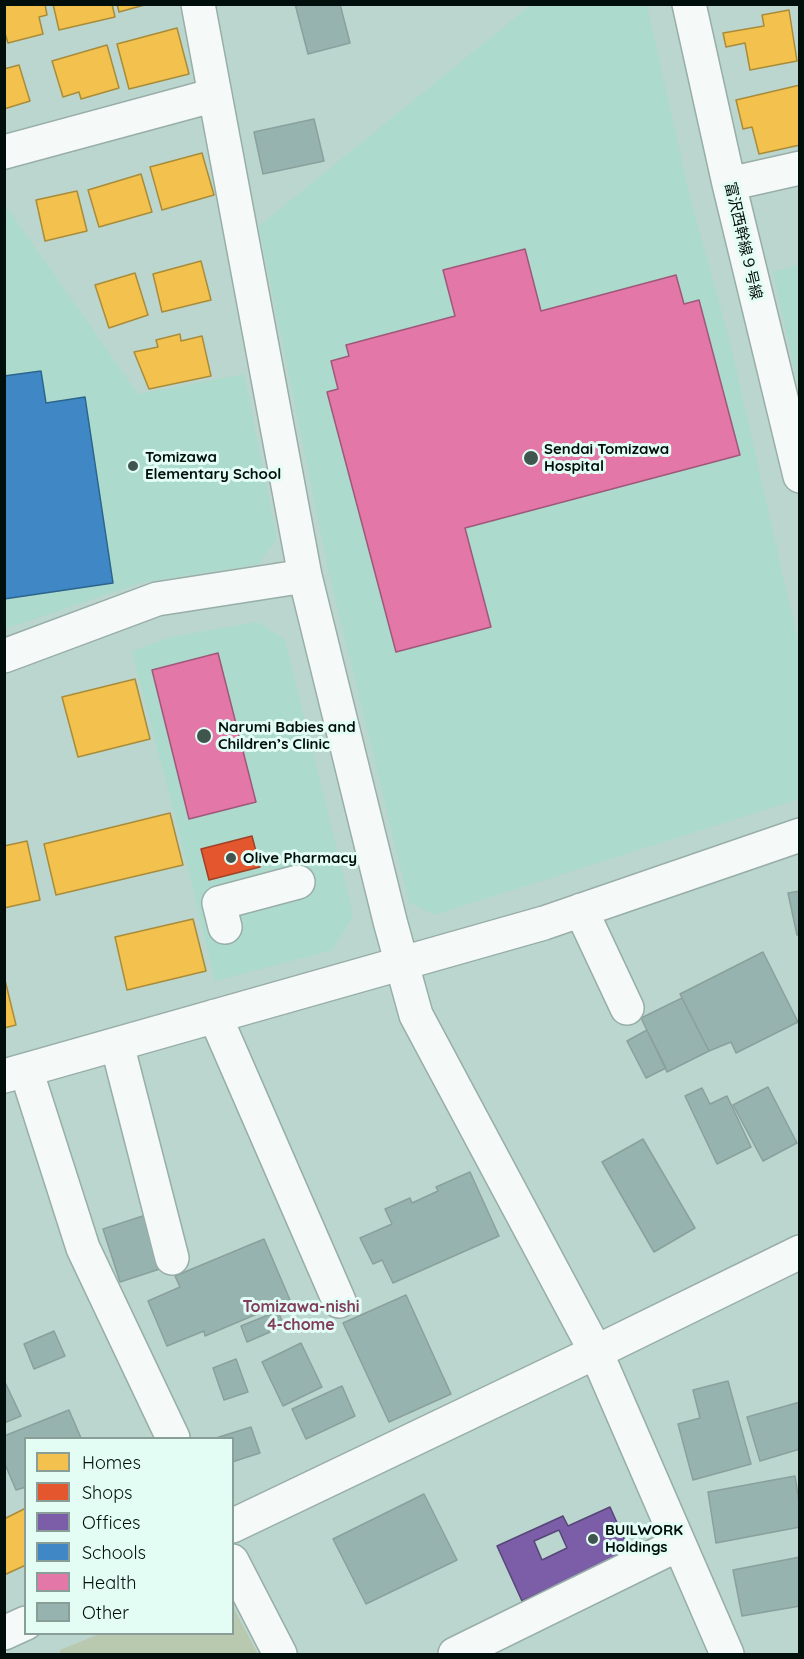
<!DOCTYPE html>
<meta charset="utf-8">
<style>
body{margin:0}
#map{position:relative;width:804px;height:1659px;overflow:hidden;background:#bbd6ce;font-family:Quicksand,sans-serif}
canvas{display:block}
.frame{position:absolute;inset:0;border:6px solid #000f0b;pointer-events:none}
.legend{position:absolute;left:24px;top:1437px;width:210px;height:198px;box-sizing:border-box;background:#e3fdf5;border:2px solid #889e97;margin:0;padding:8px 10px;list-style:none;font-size:18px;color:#000f0b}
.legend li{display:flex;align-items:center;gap:12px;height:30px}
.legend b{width:30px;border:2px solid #889e97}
</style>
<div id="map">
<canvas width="804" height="1659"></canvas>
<div class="frame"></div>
<ul class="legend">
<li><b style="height:16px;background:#f2c14e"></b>Homes</li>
<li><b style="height:16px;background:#e4572e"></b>Shops</li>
<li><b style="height:16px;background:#7b5ea7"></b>Offices</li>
<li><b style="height:16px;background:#3f88c5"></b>Schools</li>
<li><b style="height:16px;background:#e377a8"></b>Health</li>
<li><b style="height:16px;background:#96b3af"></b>Other</li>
</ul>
</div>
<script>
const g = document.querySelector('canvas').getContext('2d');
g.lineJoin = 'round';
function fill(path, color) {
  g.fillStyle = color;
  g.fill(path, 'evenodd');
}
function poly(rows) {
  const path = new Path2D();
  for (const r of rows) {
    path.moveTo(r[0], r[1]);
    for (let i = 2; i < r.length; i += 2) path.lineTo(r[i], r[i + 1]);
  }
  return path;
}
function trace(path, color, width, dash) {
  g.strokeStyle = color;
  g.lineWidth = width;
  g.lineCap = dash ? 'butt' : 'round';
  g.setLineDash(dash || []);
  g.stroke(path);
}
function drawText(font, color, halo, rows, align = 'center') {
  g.font = font + ' Quicksand,"Noto Sans JP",sans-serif';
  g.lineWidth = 6;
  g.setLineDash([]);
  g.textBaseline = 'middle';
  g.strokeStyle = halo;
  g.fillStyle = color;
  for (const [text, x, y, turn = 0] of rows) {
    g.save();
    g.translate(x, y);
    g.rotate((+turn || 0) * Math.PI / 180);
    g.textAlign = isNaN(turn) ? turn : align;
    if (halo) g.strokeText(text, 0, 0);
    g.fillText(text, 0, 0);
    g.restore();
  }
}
const built = poly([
 [531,5,647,5,690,197,730,342,799,646,799,799,434,915,409,902,329,573,259,226],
 [4,203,138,394,244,374,277,539,258,564,140,583,5,629],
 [799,265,800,265,799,388,773,272],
 [258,622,285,640,353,915,333,950,215,981,188,867,132,651,170,637]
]);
const green = poly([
 [233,1607,258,1654,60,1654,60,1650,99,1634,232,1634]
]);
const homes = poly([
 [4,4,45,4,47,15,39,17,43,34,8,43,4,30,4,4],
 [53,4,112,4,115,17,59,30,53,4],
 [117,4,148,4,119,12,117,4],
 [789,10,797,61,750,70,745,43,726,47,723,33,764,26,762,15,789,10],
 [177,28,189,74,129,89,117,44,177,28],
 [107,45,119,88,81,99,79,92,63,97,52,61,107,45],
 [19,65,30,101,4,109,4,69,19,65],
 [800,85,800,145,759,154,752,127,743,129,736,100,800,85],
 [202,153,214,195,162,210,150,167,202,153],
 [141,174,152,212,99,227,88,190,141,174],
 [77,191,87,231,45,241,36,200,77,191],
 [201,261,211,300,162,312,153,274,201,261],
 [135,273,148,315,109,328,95,285,135,273],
 [180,334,181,341,202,336,211,376,149,389,134,352,158,347,156,340,180,334],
 [135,679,150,739,78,757,62,697,135,679],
 [170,813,183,865,56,895,44,844,170,813],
 [27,841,40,900,4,908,4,846,27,841],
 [193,919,206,971,127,990,115,937,193,919],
 [4,976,16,1025,4,1028,4,976],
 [26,1508,26,1565,4,1575,4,1519,26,1508]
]);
const shops = poly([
 [252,836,260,867,209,880,201,849,252,836]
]);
const offices = poly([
 [610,1507,630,1552,522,1601,497,1546,563,1516,568,1526,610,1507],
 [559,1530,567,1548,542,1560,534,1541,559,1530]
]);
const schools = poly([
 [41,371,46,403,85,397,113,583,4,599,4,376,41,371]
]);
const health = poly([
 [525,249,541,311,676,275,684,304,699,300,740,455,465,528,491,627,396,652,327,392,338,389,331,361,349,356,346,345,455,316,443,270,525,249],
 [218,653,256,802,189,819,152,670,218,653]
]);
const building = poly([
 [295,4,340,4,350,43,308,54,295,4],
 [314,119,324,161,263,174,254,132,314,119],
 [800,891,800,934,797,935,788,893,800,891],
 [763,952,798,1022,736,1053,731,1042,709,1051,680,994,763,952],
 [682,998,709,1051,667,1072,641,1018,682,998],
 [647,1030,666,1068,646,1078,627,1041,647,1030],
 [768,1087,797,1143,763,1161,733,1105,768,1087],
 [702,1088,710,1104,727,1096,751,1147,717,1164,685,1096,702,1088],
 [643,1139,695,1228,654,1252,602,1162,643,1139],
 [470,1172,499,1236,393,1283,382,1260,373,1264,360,1238,392,1224,385,1209,410,1198,412,1203,438,1191,436,1187,470,1172],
 [149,1214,166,1267,120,1282,103,1229,149,1214],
 [264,1239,290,1300,205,1336,204,1331,167,1346,148,1301,180,1287,175,1276,264,1239],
 [406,1295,451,1394,389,1422,343,1323,406,1295],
 [278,1311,284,1326,247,1342,241,1326,278,1311],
 [54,1331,65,1356,34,1369,24,1344,54,1331],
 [301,1343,322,1387,283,1406,262,1362,301,1343],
 [236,1359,248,1392,224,1400,213,1368,236,1359],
 [4,1380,21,1416,4,1423,4,1380],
 [728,1381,751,1464,693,1480,678,1424,700,1418,693,1390,728,1381],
 [342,1386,355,1416,306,1439,292,1409,342,1386],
 [800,1402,800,1449,760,1461,747,1417,800,1402],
 [69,1410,81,1438,26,1438,26,1487,16,1490,4,1462,4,1436,69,1410],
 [251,1427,260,1453,232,1462,232,1438,216,1438,251,1427],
 [795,1476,800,1508,800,1527,716,1543,708,1492,795,1476],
 [424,1494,457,1560,366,1604,333,1539,424,1494],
 [800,1557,800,1606,742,1616,733,1570,800,1557]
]);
const minor = poly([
 [198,4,305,576,390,921,416,1015,596,1352,727,1654],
 [689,4,729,184,800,476],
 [4,152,215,95],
 [729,184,800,168],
 [4,656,157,599,305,576],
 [581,910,627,1008],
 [225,927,219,903,298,882],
 [215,1016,339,1301],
 [117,1044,172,1258],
 [26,1070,83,1248,173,1438],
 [4,1076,544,923,800,835],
 [232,1526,596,1352,800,1252],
 [232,1561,280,1654],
 [4,1633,26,1623],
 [455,1654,679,1544]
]);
const markers = [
 [531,458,8,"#41554f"],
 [133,466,6,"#41554f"],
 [204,736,8,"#41554f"],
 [231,858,6,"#41554f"],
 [593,1539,6,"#41554f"]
];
const streetNames = [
 ["富沢西幹線９号線",743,241,77]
];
const poiNames = [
 ["Sendai Tomizawa",544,449],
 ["Hospital",544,466],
 ["Tomizawa",145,457],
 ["Elementary School",145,474],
 ["Narumi Babies and",218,727],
 ["Children’s Clinic",218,744],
 ["Olive Pharmacy",243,858],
 ["BUILWORK",605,1530],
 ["Holdings",605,1547]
];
const neighbourhoodNames = [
 ["Tomizawa-nishi",301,1307],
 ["4-chome",301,1325]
];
fill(built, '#acdacd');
fill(green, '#b9c9af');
fill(homes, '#f2c14e');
trace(homes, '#a98c3a', 1.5);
fill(shops, '#e4572e');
trace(shops, '#a04124', 1.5);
fill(offices, '#7b5ea7');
trace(offices, '#564678', 1.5);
fill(schools, '#3f88c5');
trace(schools, '#2c648d', 1.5);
fill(health, '#e377a8');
trace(health, '#9f5879', 1.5);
fill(building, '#96b3af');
trace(building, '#8aa09c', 1.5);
trace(minor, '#98aea8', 36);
trace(minor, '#f5f9f8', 33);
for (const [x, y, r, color] of markers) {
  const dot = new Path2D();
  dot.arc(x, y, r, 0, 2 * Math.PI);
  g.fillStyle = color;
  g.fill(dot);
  trace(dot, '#e3fdf5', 2);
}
drawText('15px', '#000f0b', '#e3fdf5', streetNames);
drawText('bold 15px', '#000f0b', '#e3fdf5', poiNames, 'left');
drawText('bold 16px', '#813d59', '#e3fdf5', neighbourhoodNames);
</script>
